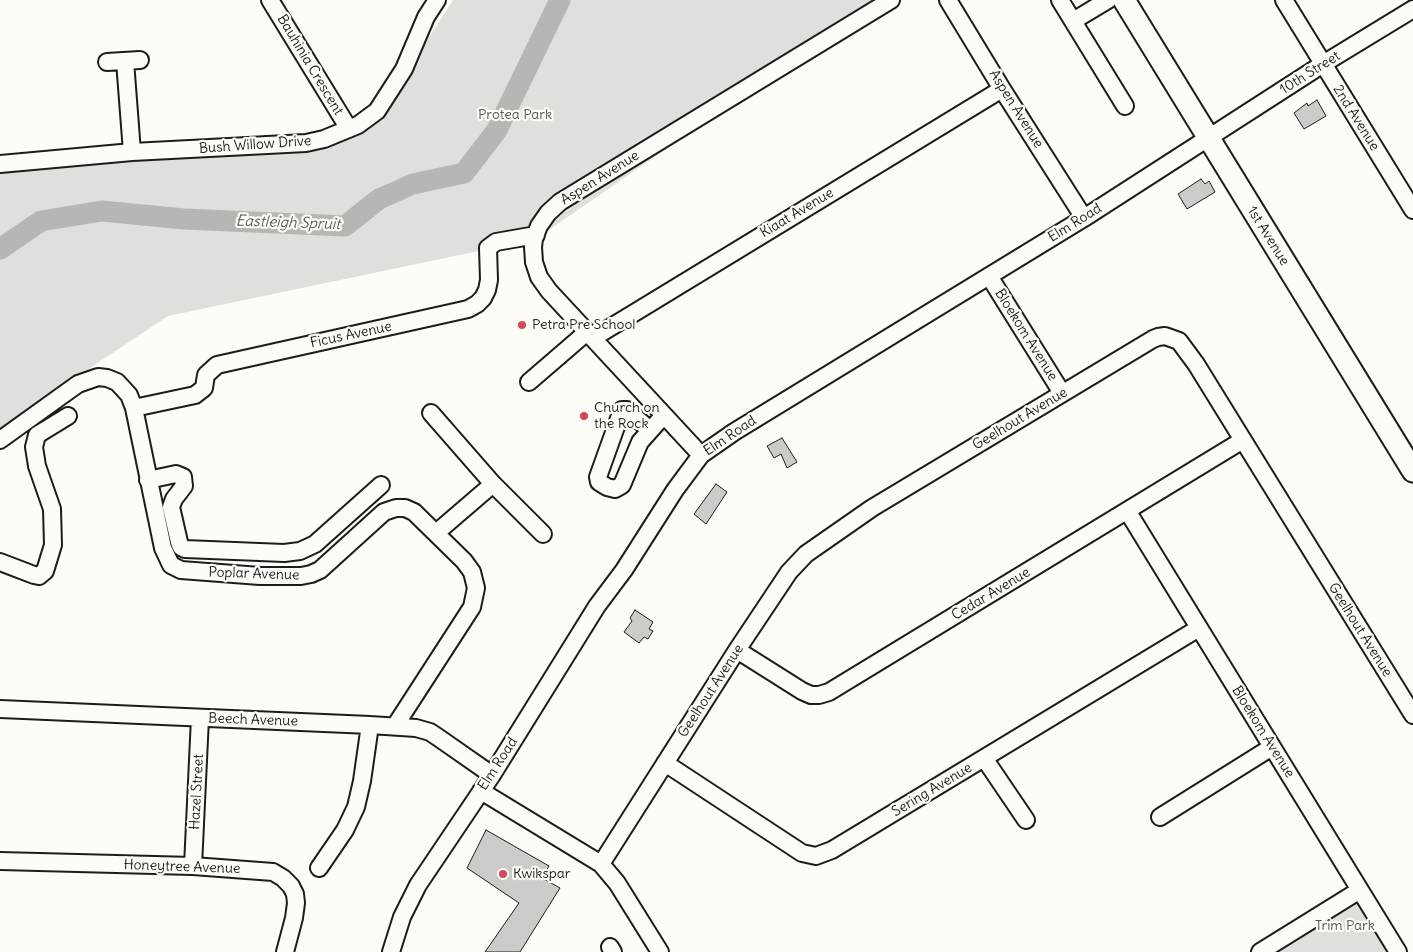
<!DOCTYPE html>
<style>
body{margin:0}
canvas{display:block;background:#fdfcf7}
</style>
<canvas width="1413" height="952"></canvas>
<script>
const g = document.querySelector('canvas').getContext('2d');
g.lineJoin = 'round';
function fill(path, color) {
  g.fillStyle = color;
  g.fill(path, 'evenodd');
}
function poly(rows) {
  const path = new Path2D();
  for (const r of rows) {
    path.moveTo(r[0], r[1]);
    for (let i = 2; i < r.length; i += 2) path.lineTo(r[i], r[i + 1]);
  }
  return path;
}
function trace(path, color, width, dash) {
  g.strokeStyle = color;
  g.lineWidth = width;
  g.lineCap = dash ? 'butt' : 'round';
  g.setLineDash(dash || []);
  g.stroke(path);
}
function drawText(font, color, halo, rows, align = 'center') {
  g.font = font + ' Delius,sans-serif';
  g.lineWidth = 4.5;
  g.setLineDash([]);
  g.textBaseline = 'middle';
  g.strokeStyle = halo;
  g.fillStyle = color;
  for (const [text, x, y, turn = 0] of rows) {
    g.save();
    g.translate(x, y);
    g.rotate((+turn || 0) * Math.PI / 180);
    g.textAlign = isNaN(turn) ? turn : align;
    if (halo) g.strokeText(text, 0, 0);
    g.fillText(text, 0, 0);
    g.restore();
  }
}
const green = poly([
 [453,0,881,0,536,239,168,316,0,428,0,165,314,150,374,124],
 [1354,889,1394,952,1251,952]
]);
const river = poly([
 [0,249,41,221,102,211,184,219,345,226,379,199,413,184,464,173,497,130,560,0]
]);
const building = poly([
 [1317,100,1326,116,1304,129,1294,113,1307,103,1308,106,1317,100],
 [1201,179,1205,184,1209,181,1215,192,1187,209,1178,194,1201,179],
 [782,438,797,462,787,468,781,454,774,458,767,446,782,438],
 [716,484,727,492,706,524,694,514,716,484],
 [635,610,653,622,649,629,653,631,648,639,644,637,639,643,624,632,632,621,630,618,635,610],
 [486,830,549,866,542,878,560,888,520,952,485,952,519,903,467,868,486,830]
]);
const minor = poly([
 [270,0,349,129],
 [948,0,1002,89,1084,218],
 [1060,0,1125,106],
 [1284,0,1413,210],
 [1073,21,1108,0],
 [125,61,132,152],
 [107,62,140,60],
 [0,164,132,152,306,143,324,139,358,125,377,111,404,69,426,17,437,0],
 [989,276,1062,393],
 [593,338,1002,89],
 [529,382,587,332],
 [134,408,195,395,204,388,206,375,217,365,468,309,477,304,483,298,487,290,489,280,488,248,496,242,536,235],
 [431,413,493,484],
 [650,430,627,410,622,410,598,477,599,482,607,487,615,489,622,485,640,442,664,415],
 [0,440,78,384,98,377,107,378,117,382,129,395,134,408,163,548,171,565,181,570,260,576,301,576,311,574,320,570,384,512,396,508,405,508,414,512,464,561,472,572,476,588,472,607,395,726],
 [701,455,549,291,539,277,534,262,533,247,534,239,539,226,548,213,560,202,891,0],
 [148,480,176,474,183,477,184,486,174,499,171,507,179,542,181,547,185,549,284,553,300,551,315,544,381,485],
 [1128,512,1398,952],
 [436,533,493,484,543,534],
 [0,562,34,575,39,576,45,571,53,545,52,509,37,466,34,447,37,435,68,416],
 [737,650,802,691,811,695,819,695,829,692,1243,440],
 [0,709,370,725,416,728,430,732,439,738,492,775],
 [984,758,1026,820],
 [665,763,802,853,816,856,832,850,1199,628],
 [481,791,601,864,617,883,660,952],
 [1160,817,1272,747],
 [0,861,193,866,273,872,283,878,291,886,295,894,296,903,294,918,285,952],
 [601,864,737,650,789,572,806,554,872,508,1153,339,1158,337,1165,336,1179,341,1196,364,1413,715],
 [193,866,200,718],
 [319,868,345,830,356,807,362,781,370,725],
 [610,947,613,952],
 [391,952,402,917,418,885,492,775,597,606,624,570,675,490,701,455,734,432,1084,218,1323,64,1413,9],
 [1260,952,1360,890]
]);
const major = poly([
 [1124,0,1413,471]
]);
const markers = [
 [522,325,5,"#d1495b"],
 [584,416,5,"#d1495b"],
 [503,874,5,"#d1495b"]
];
const streetNames = [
 ["Bauhinia Crescent",310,65,59],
 ["10th Street",1310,73,-32],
 ["Aspen Avenue",1016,109,58],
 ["2nd Avenue",1356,118,58],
 ["Bush Willow Drive",255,145,-4],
 ["Aspen Avenue",600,178,-32],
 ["Kiaat Avenue",797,213,-31],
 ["Elm Road",1075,223,-32],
 ["1st Avenue",1268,236,58],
 ["Ficus Avenue",351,335,-12],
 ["Bloekom Avenue",1026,335,58],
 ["Geelhout Avenue",1020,419,-31],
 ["Elm Road",730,436,-34],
 ["Poplar Avenue",254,574,2],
 ["Cedar Avenue",991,594,-31],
 ["Geelhout Avenue",1360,630,58],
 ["Geelhout Avenue",711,691,-57],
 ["Beech Avenue",253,720,2],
 ["Bloekom Avenue",1263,732,58],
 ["Elm Road",498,764,-57],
 ["Sering Avenue",932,790,-31],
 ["Hazel Street",197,792,-87],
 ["Honeytree Avenue",182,867,2]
];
const parkNames = [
 ["Protea Park",515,115],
 ["Trim Park",1345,926]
];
const poiNames = [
 ["Petra Pre School",532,325],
 ["Church on",594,408],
 ["the Rock",594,424],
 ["Kwikspar",513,874]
];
const waterNames = [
 ["Eastleigh Spruit",288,223,2]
];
fill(green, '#e0dfdb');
trace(river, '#b7b6b2', 21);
fill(building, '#cccbc8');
trace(building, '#1c1c1c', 1);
trace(minor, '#1c1c1c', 20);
trace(major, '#1c1c1c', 25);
trace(minor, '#fdfcf7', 16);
trace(major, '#fdfcf7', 21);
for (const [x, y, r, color] of markers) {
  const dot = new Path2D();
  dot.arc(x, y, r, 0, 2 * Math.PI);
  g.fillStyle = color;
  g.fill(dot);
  trace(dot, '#fdfcf7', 2);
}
drawText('14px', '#1c1c1c', '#fdfcf7', streetNames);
drawText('14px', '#575655', '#fdfcf7', parkNames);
drawText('14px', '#1c1c1c', '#fdfcf7', poiNames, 'left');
drawText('italic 15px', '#5a5a58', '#fdfcf7', waterNames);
</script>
